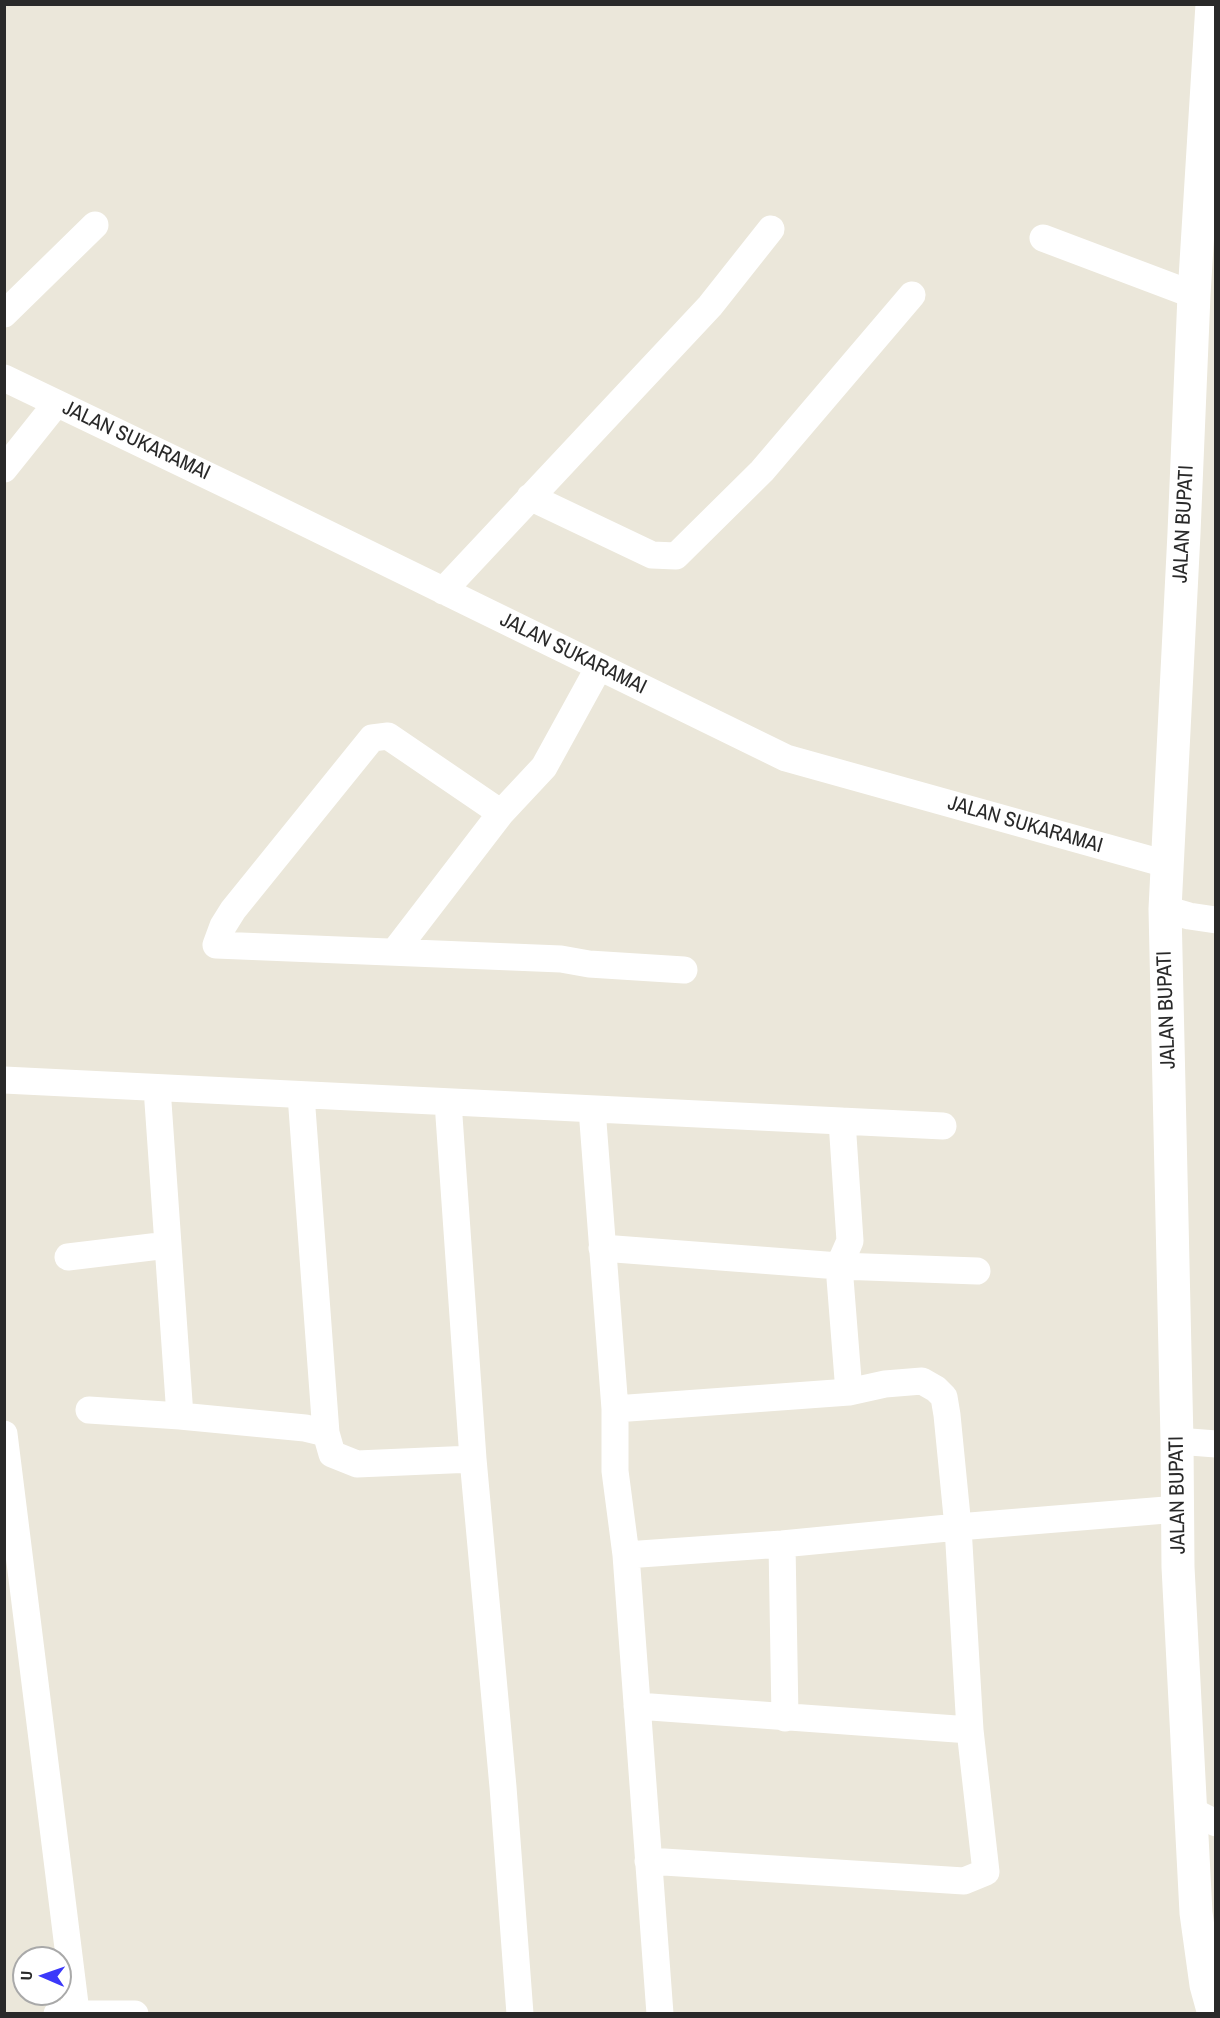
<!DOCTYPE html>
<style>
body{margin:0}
#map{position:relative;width:1220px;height:2018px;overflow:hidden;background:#ebe7da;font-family:"Archivo Narrow",sans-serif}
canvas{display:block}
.frame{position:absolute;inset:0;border:6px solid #292929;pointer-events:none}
.north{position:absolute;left:12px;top:1946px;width:60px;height:60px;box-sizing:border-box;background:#fff;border:2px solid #a9a9a9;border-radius:50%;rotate:272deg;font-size:16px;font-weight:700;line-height:24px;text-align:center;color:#292929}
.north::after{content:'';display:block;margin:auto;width:21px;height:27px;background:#3b38fa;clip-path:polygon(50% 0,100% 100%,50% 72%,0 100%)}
</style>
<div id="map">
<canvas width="1220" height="2018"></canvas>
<div class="frame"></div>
<div class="north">U</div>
</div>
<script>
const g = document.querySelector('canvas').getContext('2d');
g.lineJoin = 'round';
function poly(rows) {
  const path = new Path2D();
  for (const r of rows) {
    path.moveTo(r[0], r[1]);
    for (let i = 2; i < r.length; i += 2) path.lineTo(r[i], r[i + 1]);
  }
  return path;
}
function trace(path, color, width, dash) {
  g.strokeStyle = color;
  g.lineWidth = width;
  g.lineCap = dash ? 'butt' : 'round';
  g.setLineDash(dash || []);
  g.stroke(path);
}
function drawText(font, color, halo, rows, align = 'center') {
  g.font = font + ' "Archivo Narrow",sans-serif';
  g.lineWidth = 5;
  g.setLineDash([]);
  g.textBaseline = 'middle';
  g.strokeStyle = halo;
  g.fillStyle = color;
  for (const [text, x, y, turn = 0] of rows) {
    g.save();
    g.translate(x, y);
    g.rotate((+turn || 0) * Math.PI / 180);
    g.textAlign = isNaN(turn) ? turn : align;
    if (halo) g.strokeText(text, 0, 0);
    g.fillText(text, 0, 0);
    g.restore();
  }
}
const street = poly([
 [1043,238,1194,295],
 [4,314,95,225],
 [4,378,246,494,786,758,1166,864],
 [4,469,56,404],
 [530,497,652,555,676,556,762,471,912,295],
 [443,591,710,306,771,229],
 [501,813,388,736,372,738,233,910,223,926,216,945,561,959,589,964,684,970],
 [1165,909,1189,916,1216,920],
 [395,951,501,813,544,767,599,667],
 [4,1080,943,1126],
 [157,1088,180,1416],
 [301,1095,326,1433],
 [448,1102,473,1459,503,1787,520,2014],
 [592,1109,615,1409,615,1471,626,1555,660,2014],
 [842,1121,850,1241,839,1266,849,1392],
 [602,1248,839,1266,977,1271],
 [68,1257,168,1245],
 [615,1409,849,1392,885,1384,922,1381,936,1389,944,1397,947,1415,958,1527,970,1730,986,1872,964,1881,648,1861],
 [89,1410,180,1416,305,1428,326,1433,332,1454,357,1464,473,1459],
 [4,1434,76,2012],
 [1177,1441,1216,1444],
 [782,1544,785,1718],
 [626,1555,782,1544,958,1527,1178,1509],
 [637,1706,970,1730],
 [1192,1811,1216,1823],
 [57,2014,135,2014]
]);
const secondary = poly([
 [1212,4,1194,295,1184,533,1165,909,1177,1441,1178,1567,1196,1913,1206,1985,1214,2014]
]);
const streetNames = [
 ["JALAN SUKARAMAI",136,441,25],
 ["JALAN BUPATI",1184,524,-87],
 ["JALAN SUKARAMAI",573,654,26],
 ["JALAN SUKARAMAI",1025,825,16],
 ["JALAN BUPATI",1167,1010,-92],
 ["JALAN BUPATI",1178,1495,-91]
];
trace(street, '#fff', 27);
trace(secondary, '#fff', 33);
drawText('21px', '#292929', '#fff', streetNames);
</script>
